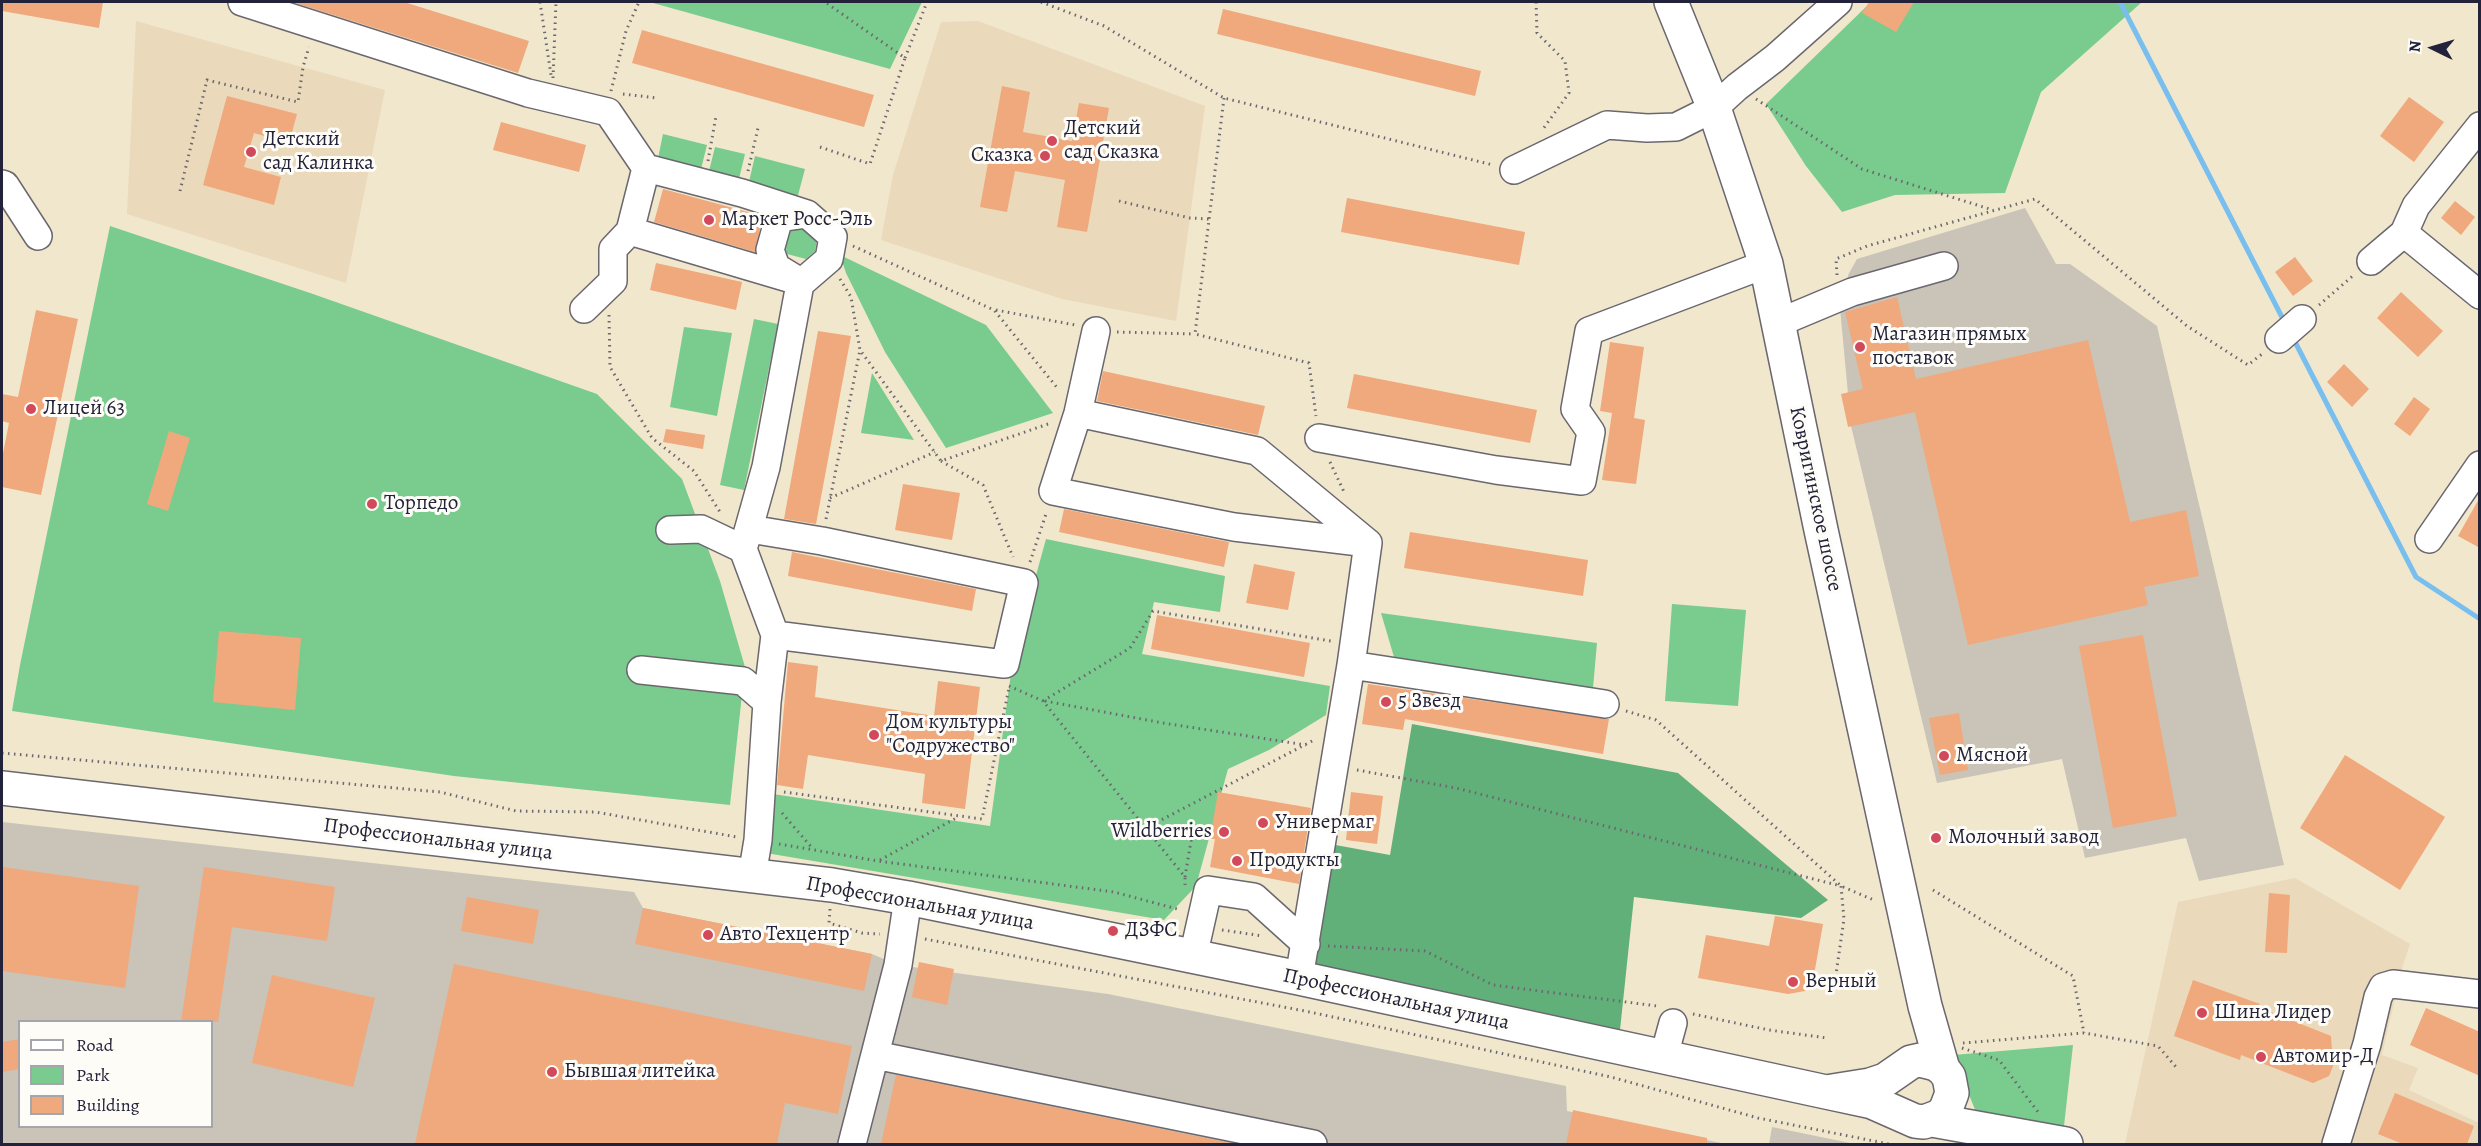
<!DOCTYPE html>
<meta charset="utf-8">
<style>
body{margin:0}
#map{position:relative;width:2481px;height:1146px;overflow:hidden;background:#f1e7cd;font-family:Alegreya,serif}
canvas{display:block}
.frame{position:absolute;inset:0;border:3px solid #22223b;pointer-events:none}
.legend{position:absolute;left:18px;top:1020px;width:195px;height:108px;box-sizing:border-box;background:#fdfcf7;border:2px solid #a5a5ac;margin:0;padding:8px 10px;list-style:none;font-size:18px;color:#22223b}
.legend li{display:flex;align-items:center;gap:12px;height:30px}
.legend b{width:30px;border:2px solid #a5a5ac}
.north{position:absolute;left:2403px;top:18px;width:60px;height:60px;-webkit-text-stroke:4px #fdfcf7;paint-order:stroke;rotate:275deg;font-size:16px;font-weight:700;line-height:24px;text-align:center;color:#22223b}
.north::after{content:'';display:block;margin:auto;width:21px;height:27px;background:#22223b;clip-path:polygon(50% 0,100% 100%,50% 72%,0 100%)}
</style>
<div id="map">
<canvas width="2481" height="1146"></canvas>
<div class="frame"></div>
<ul class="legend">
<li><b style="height:8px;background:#fff"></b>Road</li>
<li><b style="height:16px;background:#79cc8e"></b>Park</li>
<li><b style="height:16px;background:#efa97c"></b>Building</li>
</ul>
<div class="north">N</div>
</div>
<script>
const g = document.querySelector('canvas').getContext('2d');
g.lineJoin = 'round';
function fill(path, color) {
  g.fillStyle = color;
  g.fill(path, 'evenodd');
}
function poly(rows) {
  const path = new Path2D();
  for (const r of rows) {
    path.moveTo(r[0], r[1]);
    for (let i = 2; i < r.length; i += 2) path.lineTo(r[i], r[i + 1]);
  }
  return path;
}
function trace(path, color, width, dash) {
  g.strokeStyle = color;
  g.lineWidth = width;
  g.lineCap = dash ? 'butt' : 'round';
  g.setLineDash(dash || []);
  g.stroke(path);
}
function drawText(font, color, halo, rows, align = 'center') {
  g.font = font + ' Alegreya,serif';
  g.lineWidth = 6;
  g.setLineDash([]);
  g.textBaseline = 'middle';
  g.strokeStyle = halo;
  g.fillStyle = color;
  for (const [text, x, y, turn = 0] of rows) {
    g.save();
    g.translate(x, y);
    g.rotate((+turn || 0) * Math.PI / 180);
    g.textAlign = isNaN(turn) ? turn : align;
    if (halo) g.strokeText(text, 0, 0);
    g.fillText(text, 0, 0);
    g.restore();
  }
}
const built = poly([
 [136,21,385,90,346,283,127,214],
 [978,21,1205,106,1176,321,1062,299,881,240,893,175,941,22],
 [2295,878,2410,944,2402,968,2382,1055,2418,1068,2409,1090,2479,1123,2479,1144,2125,1144,2178,902]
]);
const industrial = poly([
 [2025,208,2056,264,2070,264,2157,326,2284,865,2199,881,2186,838,2085,858,2062,759,1937,783,1851,426,1840,308,1849,285,1848,275,1857,259],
 [2,822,634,892,643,908,872,954,898,965,1108,994,1566,1086,1567,1111,1726,1144,2,1144],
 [20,1022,212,1022,212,1126,20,1126],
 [1772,1127,1855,1144,1769,1144]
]);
const green = poly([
 [653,2,922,2,890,69,653,3],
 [1871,2,2142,2,2041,92,2005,193,1895,195,1842,212,1806,166,1766,104],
 [663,134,707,145,700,173,657,163],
 [715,147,745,154,738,183,708,175],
 [755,156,805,169,797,199,748,186],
 [110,226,313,294,597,394,682,479,720,581,745,667,730,805,454,776,12,711,20,665],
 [810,228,817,240,815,251,806,259,787,254,783,241,787,231],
 [840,255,986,325,1053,413,946,448,885,352,846,273],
 [754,319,778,324,744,490,720,485],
 [684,327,732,333,717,416,670,407],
 [872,373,914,440,861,433],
 [1046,539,1225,576,1220,612,1154,602,1142,654,1330,686,1326,715,1269,750,1228,769,1196,886,1164,920,760,852,766,793,990,826,1013,659],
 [1672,604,1746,610,1738,706,1665,701],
 [1381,613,1597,643,1593,688,1394,657],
 [2073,1045,2063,1135,1976,1112,1953,1055]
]);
const forest = poly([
 [1412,724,1678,773,1828,900,1801,918,1634,897,1620,1030,1312,972,1330,844,1390,855]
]);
const stream = poly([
 [2120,2,2285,323],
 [2292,336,2416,577,2480,619]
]);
const building = poly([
 [2,2,103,2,99,28,2,11],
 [292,2,404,2,529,41,518,73],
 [1869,2,1914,2,1896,32,1862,13],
 [1223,9,1481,71,1475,96,1217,34],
 [642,30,874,95,864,127,632,63],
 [1002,86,1030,92,1023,132,1072,141,1079,103,1109,108,1087,232,1057,227,1065,180,1015,171,1007,212,980,207],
 [227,96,297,114,289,143,254,133,244,167,281,177,274,205,203,185],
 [2409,97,2444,122,2414,162,2380,136],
 [501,122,586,145,579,172,493,150],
 [663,189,763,216,755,252,654,222],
 [1347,198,1525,232,1519,265,1341,232],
 [2455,201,2475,217,2461,235,2441,218],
 [2295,257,2313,281,2293,296,2275,272],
 [656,263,742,282,736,310,650,290],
 [2401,292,2443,331,2418,357,2377,318],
 [1897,297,1916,379,2088,340,2130,522,2186,510,2199,576,2144,587,2148,605,1968,645,1915,412,1848,427,1841,394,1863,389,1845,312],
 [36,310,78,319,41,495,2,487,2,458,9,423,2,421,2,394,18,397],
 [818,331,851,336,816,524,784,519],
 [1610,342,1644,347,1634,418,1645,420,1636,484,1602,480,1612,413,1600,411],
 [2344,364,2369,389,2352,407,2327,382],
 [1103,371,1265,406,1258,435,1097,401],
 [1354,374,1537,410,1530,443,1347,408],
 [2414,397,2430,409,2410,436,2394,424],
 [666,429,705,435,703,449,663,442],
 [169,431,190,438,168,511,147,504],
 [903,484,960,493,952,540,895,530],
 [2480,497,2480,548,2458,536],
 [1064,509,1229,542,1224,567,1059,532],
 [1410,532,1588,560,1583,596,1404,568],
 [792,552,976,589,972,611,788,576],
 [1254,564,1295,572,1288,610,1246,603],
 [1157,615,1310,643,1304,677,1151,649],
 [219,631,301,638,295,710,213,702],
 [2143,635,2177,816,2113,828,2079,646],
 [788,662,818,666,815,697,934,716,938,681,980,687,965,809,922,803,925,774,808,755,803,789,777,785],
 [1368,684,1609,719,1603,754,1405,719,1403,730,1362,724],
 [1959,713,1968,770,1940,775,1929,718],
 [2345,755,2445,817,2400,890,2300,828],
 [1218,792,1311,808,1299,884,1210,867,1215,839,1210,839],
 [1351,792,1383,796,1377,844,1346,840],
 [2,867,139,886,125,988,2,971],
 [204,867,335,887,327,941,232,927,218,1022,181,1022],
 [2269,893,2290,895,2287,953,2265,952],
 [467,897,539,910,533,944,461,931],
 [643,908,872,954,864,991,635,944],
 [1775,916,1823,924,1814,975,1805,991,1788,994,1698,978,1706,935,1769,946],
 [919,962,954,969,947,1005,912,997],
 [454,964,852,1046,838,1114,785,1103,777,1144,415,1144],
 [272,975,375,998,353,1087,252,1063],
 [2193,980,2260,1004,2258,1007,2331,1036,2333,1066,2329,1076,2313,1083,2241,1055,2240,1060,2174,1036],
 [2426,1008,2480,1032,2480,1076,2410,1045],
 [20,1039,20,1069,2,1072,2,1042],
 [896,1075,1235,1144,881,1144],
 [2395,1093,2474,1126,2467,1144,2403,1144,2378,1134],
 [1573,1110,1707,1138,1707,1144,1566,1144]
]);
const path = poly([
 [540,2,551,75],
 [1041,2,1104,26,1224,98,1493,165],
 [1536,2,1537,33,1565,61,1569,93,1543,129],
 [905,58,927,2],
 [553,78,556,2],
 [611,91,626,31,639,2],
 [623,94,657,98],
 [1224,98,1195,334,1309,363,1316,416],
 [1756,99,1862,169,1993,210],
 [820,147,870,164,905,58,825,2],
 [708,161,716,116],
 [748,171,758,128],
 [180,191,207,80,298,102,303,67,309,47],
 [1119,201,1190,218,1209,219],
 [853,246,994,310,1059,390],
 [1837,275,1836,259,1867,246,2035,199,2187,326,2248,365,2262,354],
 [840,279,851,297,860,350,941,461,1051,423],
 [2319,305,2355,274],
 [996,310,1075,325],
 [609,315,610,367,652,438,694,471,720,512],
 [1117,332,1194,334],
 [941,461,983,485,1013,557],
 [1330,462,1345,494],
 [830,498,935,452],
 [826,519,860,350],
 [1030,562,1047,511],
 [1009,686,1043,701,1185,877,1185,885],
 [1043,701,1130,648,1153,611,1331,641],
 [1045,701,1163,723,1306,745],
 [1626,711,1656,720,1841,886,1876,901],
 [2,753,440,792,516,811,595,812,737,837],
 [1357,770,1456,788,1841,886,1844,919,1836,974],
 [784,792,982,819,1009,688],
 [782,813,813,849],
 [1146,828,1314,740],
 [779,844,878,861,1114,892,1181,910],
 [880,860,958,817],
 [1185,877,1192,835],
 [1933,890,2073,976,2084,1033],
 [830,909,829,923,862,933,880,934],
 [1222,930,1263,936],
 [925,939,1310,1012,1611,1077,1758,1118,1889,1144],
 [1328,946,1425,951,1493,985,1657,1006],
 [1693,1014,1769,1030,1827,1038],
 [1963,1043,2084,1033,2158,1046,2176,1067],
 [1962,1048,1999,1060,2038,1112]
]);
const minor = poly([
 [242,2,528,93,608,112,646,168,742,193,807,214,833,237,829,259,800,284,766,467,743,549,775,635,767,702,758,840,752,876],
 [646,168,630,231,802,282],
 [1514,170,1607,125,1647,128,1676,127,1714,108,1737,87,1775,58,1838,2],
 [2,184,5,185,38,236],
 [2404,233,2480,295],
 [2371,261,2404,233,2416,206,2480,126],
 [794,278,776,267,770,250,779,218,807,214],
 [584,309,613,281,613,249,630,231],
 [1778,323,1852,292,1944,266],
 [1096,331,1078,413,1053,491,1234,527,1368,543],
 [2279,339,2302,319],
 [1078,413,1257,451,1368,543,1351,665,1299,978],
 [1319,438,1496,470,1582,481,1591,432,1575,409,1589,331,1766,264],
 [750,529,822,541,1024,583,1005,664],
 [670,530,701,529,743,549],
 [2429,539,2480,465],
 [775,635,1004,664],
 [1351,665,1605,704],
 [641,670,743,681,767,702],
 [1193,957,1208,890,1254,897,1306,944],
 [875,1055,1313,1144],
 [1664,1056,1673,1023],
 [852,1144,898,965,908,898],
 [2336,1144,2367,1044,2378,997,2383,987,2393,984,2480,994]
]);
const major = poly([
 [1671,2,1714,108,1766,264,1821,530,1925,1006,1943,1069],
 [2,788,832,885,908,898,1299,978,1826,1092,1872,1102,1915,1121,1924,1122,1940,1116,1946,1109,1952,1093,1949,1077,1943,1069,1936,1064,1920,1060,1911,1062,1885,1080,1870,1085,1826,1092],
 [1932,1120,2066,1144]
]);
const markers = [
 [1052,141,6,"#d1495b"],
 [251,152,6,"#d1495b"],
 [1045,156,6,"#d1495b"],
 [709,220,6,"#d1495b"],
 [1860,347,6,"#d1495b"],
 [31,409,6,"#d1495b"],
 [372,504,6,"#d1495b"],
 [1386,702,6,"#d1495b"],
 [874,735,6,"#d1495b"],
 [1944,756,6,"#d1495b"],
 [1263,823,6,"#d1495b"],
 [1224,832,6,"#d1495b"],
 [1936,838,6,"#d1495b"],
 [1237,861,6,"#d1495b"],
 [1113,931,6,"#d1495b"],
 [708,935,6,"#d1495b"],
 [1793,982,6,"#d1495b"],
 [2202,1013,6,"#d1495b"],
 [2261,1057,6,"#d1495b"],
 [552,1072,6,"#d1495b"]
];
const poiNames = [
 ["Детский",1064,129],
 ["сад Сказка",1064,153],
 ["Детский",263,140],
 ["сад Калинка",263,164],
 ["Сказка",1033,156,"right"],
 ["Маркет Росс-Эль",721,220],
 ["Магазин прямых",1872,335],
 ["поставок",1872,359],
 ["Лицей 63",43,409],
 ["Торпедо",384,504],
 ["5 Звезд",1398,702],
 ["Дом культуры",886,723],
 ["\"Содружество\"",886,747],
 ["Мясной",1956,756],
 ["Универмаг",1275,823],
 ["Wildberries",1212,832,"right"],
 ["Молочный завод",1948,838],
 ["Продукты",1249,861],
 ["ДЗФС",1125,931],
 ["Авто Техцентр",720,935],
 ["Верный",1805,982],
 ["Шина Лидер",2214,1013],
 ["Автомир-Д",2273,1057],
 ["Бывшая литейка",564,1072]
];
const streetNames = [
 ["Ковригинское шоссе",1815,499,78],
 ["Профессиональная улица",438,840,7],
 ["Профессиональная улица",920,904,10],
 ["Профессиональная улица",1396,1000,12]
];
fill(built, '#ead9ba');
fill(industrial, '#cac3b8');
fill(green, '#79cc8e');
fill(forest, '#62b079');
trace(stream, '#78beef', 5);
fill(building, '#efa97c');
trace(minor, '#6a676e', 30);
trace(major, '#6a676e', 36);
trace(path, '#6a676e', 3, [1.5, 4.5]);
trace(minor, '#fff', 27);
trace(major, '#fff', 33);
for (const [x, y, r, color] of markers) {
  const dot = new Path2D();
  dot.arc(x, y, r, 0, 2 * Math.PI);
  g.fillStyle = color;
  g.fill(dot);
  trace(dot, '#fdfcf7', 2);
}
drawText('21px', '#22223b', '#fdfcf7', poiNames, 'left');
drawText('21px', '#22223b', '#fdfcf7', streetNames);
</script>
